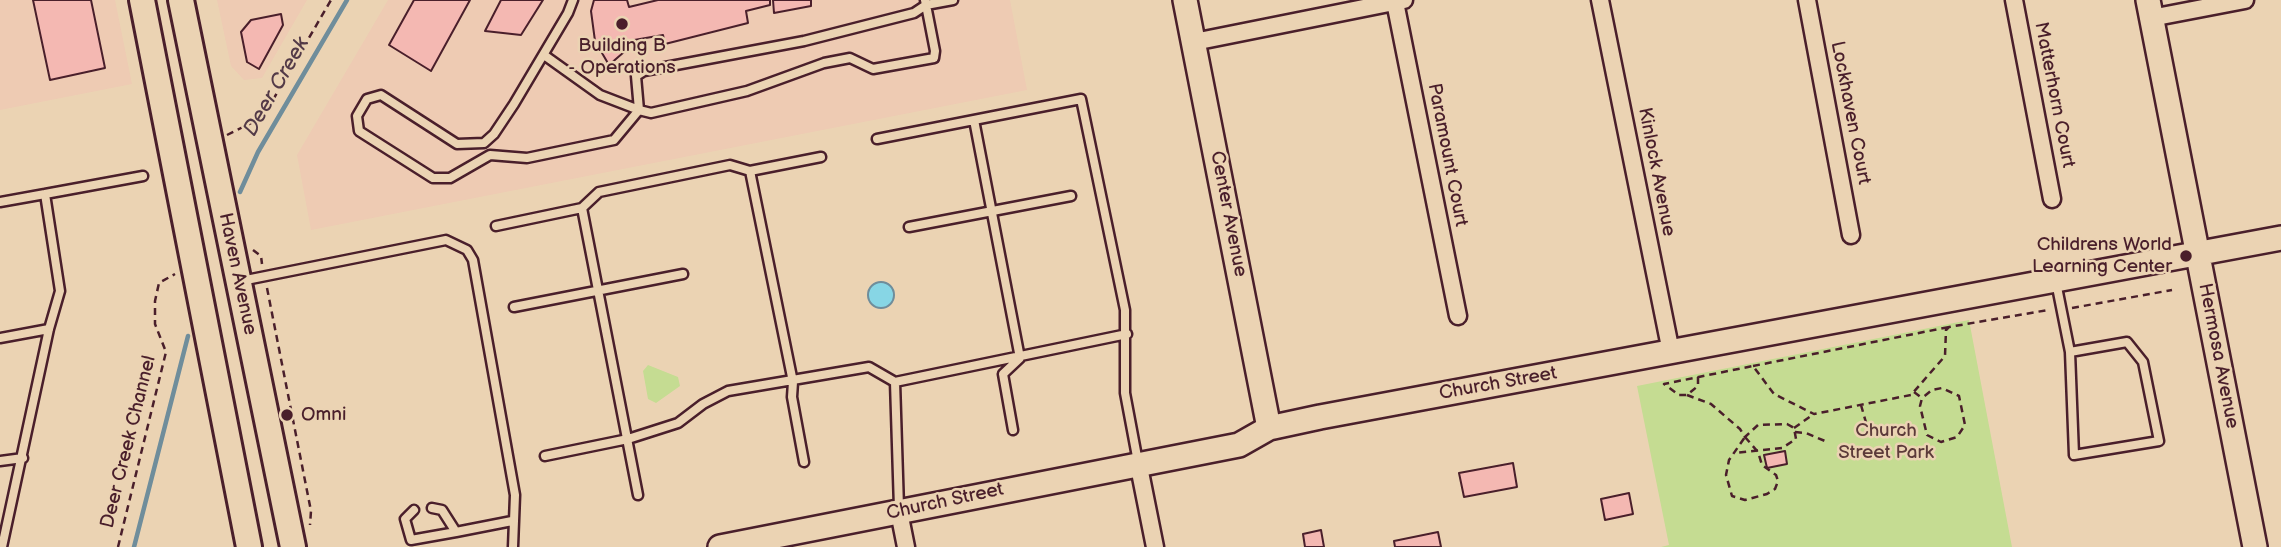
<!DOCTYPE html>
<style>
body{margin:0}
canvas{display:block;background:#ebd3b3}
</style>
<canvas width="2281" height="547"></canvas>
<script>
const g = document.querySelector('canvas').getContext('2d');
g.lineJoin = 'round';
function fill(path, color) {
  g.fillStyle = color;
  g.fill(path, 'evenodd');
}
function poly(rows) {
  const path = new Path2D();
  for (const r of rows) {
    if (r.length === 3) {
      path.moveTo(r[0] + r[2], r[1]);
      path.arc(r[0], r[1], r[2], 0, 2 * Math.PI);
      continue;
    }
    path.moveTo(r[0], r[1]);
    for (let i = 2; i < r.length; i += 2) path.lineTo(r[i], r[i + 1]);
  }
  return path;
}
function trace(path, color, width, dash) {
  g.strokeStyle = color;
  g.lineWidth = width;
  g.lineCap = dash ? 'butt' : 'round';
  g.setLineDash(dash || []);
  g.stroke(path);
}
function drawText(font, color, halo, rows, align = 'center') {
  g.font = font + ' "Balsamiq Sans",sans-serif';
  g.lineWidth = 5;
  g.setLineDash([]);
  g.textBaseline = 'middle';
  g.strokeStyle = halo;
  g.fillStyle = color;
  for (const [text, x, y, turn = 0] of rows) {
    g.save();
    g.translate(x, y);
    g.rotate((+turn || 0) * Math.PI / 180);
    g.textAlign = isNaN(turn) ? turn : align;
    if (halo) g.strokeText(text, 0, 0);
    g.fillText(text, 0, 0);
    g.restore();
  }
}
const built = poly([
 [0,0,115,0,132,84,0,110],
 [217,0,307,0,262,78,244,80,231,66],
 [388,0,1010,0,1027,90,311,230,297,155]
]);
const green = poly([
 [1969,320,2012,547,1661,547,1669,545,1637,386],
 [648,365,678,377,680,386,656,403,648,399,643,371]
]);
const water = poly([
 [881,295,13]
]);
const stream = poly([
 [240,192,258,152,347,0],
 [134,547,188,336]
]);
const building = poly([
 [33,0,91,0,105,68,50,80,33,0],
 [414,0,470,0,431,71,389,45,414,0],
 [501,0,543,0,521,35,485,31,501,0],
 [594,0,627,0,629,7,658,0,770,0,770,5,746,11,748,23,665,44,663,35,617,43,624,52,609,65,595,41,591,11,594,0],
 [773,0,811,0,811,6,774,13,773,0],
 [281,14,283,25,259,69,247,62,241,32,251,20,281,14],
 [1785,451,1787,464,1767,468,1764,455,1785,451],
 [1513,463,1517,487,1464,497,1459,473,1513,463],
 [1629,493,1633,514,1605,520,1601,499,1629,493],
 [1321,530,1324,547,1305,547,1303,534,1321,530],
 [1438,532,1441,547,1395,547,1394,541,1438,532]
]);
const path = poly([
 [227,135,263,117,331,0],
 [253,250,261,256,262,264],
 [267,288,311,511,310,525],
 [2072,308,2172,290],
 [1753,366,1949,327],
 [1698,377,1698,386,1687,395,1679,395,1664,384,1753,366,1774,394,1814,414,1911,395,1945,356,1946,330,1949,327,2048,310],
 [1914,392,1922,398,1920,406,1927,435,1941,442,1957,437,1965,425,1959,396,1942,388,1932,390,1922,398],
 [1687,395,1711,404,1740,429,1745,437,1758,425,1787,424,1794,428,1796,439,1782,448,1734,453],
 [1861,405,1869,433],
 [1794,428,1811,416],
 [1795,432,1806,433,1825,441],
 [1745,437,1758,452,1762,465,1776,475,1778,481,1775,489,1767,494,1745,500,1732,496,1726,475,1729,460,1745,437],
 [118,547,166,352,155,324,155,301,159,283,175,274]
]);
const lane = poly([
 [925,0,926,5,935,51,934,58,873,69,850,58,824,63,747,91,651,113,639,110,636,76,644,71,804,41,914,13,926,5,953,0],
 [544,55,600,95,639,110,614,140,527,158,490,155,450,178,433,178,359,131,357,116,367,99,381,95,457,144,484,143,494,134,514,104,568,13,573,0],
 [974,120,1020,358,1003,374,1013,430],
 [877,139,1081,99,1125,310,1125,393,1138,462],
 [750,171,793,382,792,397,804,462],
 [45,194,143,176],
 [0,202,45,194,60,291,49,329,2,547],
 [582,208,599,192,730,165,750,171,821,157],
 [496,226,582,208,638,495],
 [909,227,1071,196],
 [241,281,446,240,467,250,473,260,515,495,513,547],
 [2056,282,2070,352,2127,342,2143,362,2159,441,2074,455,2070,352],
 [514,307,683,274],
 [0,338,49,329],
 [895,382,899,508],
 [545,456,628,439,678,423,703,404,728,391,869,367,895,382,1127,334],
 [0,461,23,458],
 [414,510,405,519,411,540,456,532,442,510,432,508],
 [456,532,512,521]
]);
const street = poly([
 [1600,0,1671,352],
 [1807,0,1851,235],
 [2014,0,2052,199],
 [1395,2,1458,316],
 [2151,18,2245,0],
 [1194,42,1404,0],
 [1138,462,1155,547],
 [899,512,906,547]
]);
const secondary = poly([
 [1185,0,1269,428],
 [2148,0,2255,547],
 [720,547,1239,445,1269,428,1320,417,2281,238]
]);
const primary = poly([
 [142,0,249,547],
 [181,0,293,547]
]);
const markers = [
 [622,24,7,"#4a1f2b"],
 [2186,256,7,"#4a1f2b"],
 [287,415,7,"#4a1f2b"]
];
const poiNames = [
 ["Building B",622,46],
 ["- Operations",622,68],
 ["Childrens World",2172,245,"right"],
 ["Learning Center",2172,267,"right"],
 ["Omni",301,415,"left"]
];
const streetNames = [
 ["Matterhorn Court",2054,95,79],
 ["Lockhaven Court",1850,113,79],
 ["Paramount Court",1447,155,79],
 ["Kinlock Avenue",1656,172,79],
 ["Center Avenue",1228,214,79],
 ["Haven Avenue",237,274,78],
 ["Hermosa Avenue",2218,356,79],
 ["Church Street",1498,384,-10],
 ["Deer Creek Channel",129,442,-76],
 ["Church Street",945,502,-12]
];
const parkNames = [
 ["Church",1886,431],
 ["Street Park",1886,453]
];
const waterNames = [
 ["Deer Creek",277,87,-60]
];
fill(built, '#eecbb3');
fill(green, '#c5dc92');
fill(water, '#87d6e5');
trace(water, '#6f8d9b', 2);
trace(stream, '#6f8d9b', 4.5);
fill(building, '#f4b8b2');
trace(building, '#4a1f2b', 2);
trace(lane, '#4a1f2b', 13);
trace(street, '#4a1f2b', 21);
trace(secondary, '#4a1f2b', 28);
trace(primary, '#4a1f2b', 30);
trace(path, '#4a1f2b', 2.5, [7, 5]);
trace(lane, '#ebd3b3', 8);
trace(street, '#ebd3b3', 16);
trace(secondary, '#ebd3b3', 23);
trace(primary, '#ebd3b3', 24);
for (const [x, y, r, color] of markers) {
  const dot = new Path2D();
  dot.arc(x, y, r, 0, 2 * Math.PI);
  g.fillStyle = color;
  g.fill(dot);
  trace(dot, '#ebd3b3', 2.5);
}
drawText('19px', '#4a1f2b', '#ebd3b3', poiNames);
drawText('19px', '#4a1f2b', '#ebd3b3', streetNames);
drawText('19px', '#5c3b3a', '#ebd3b3', parkNames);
drawText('italic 21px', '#533a47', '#ebd3b3', waterNames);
</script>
